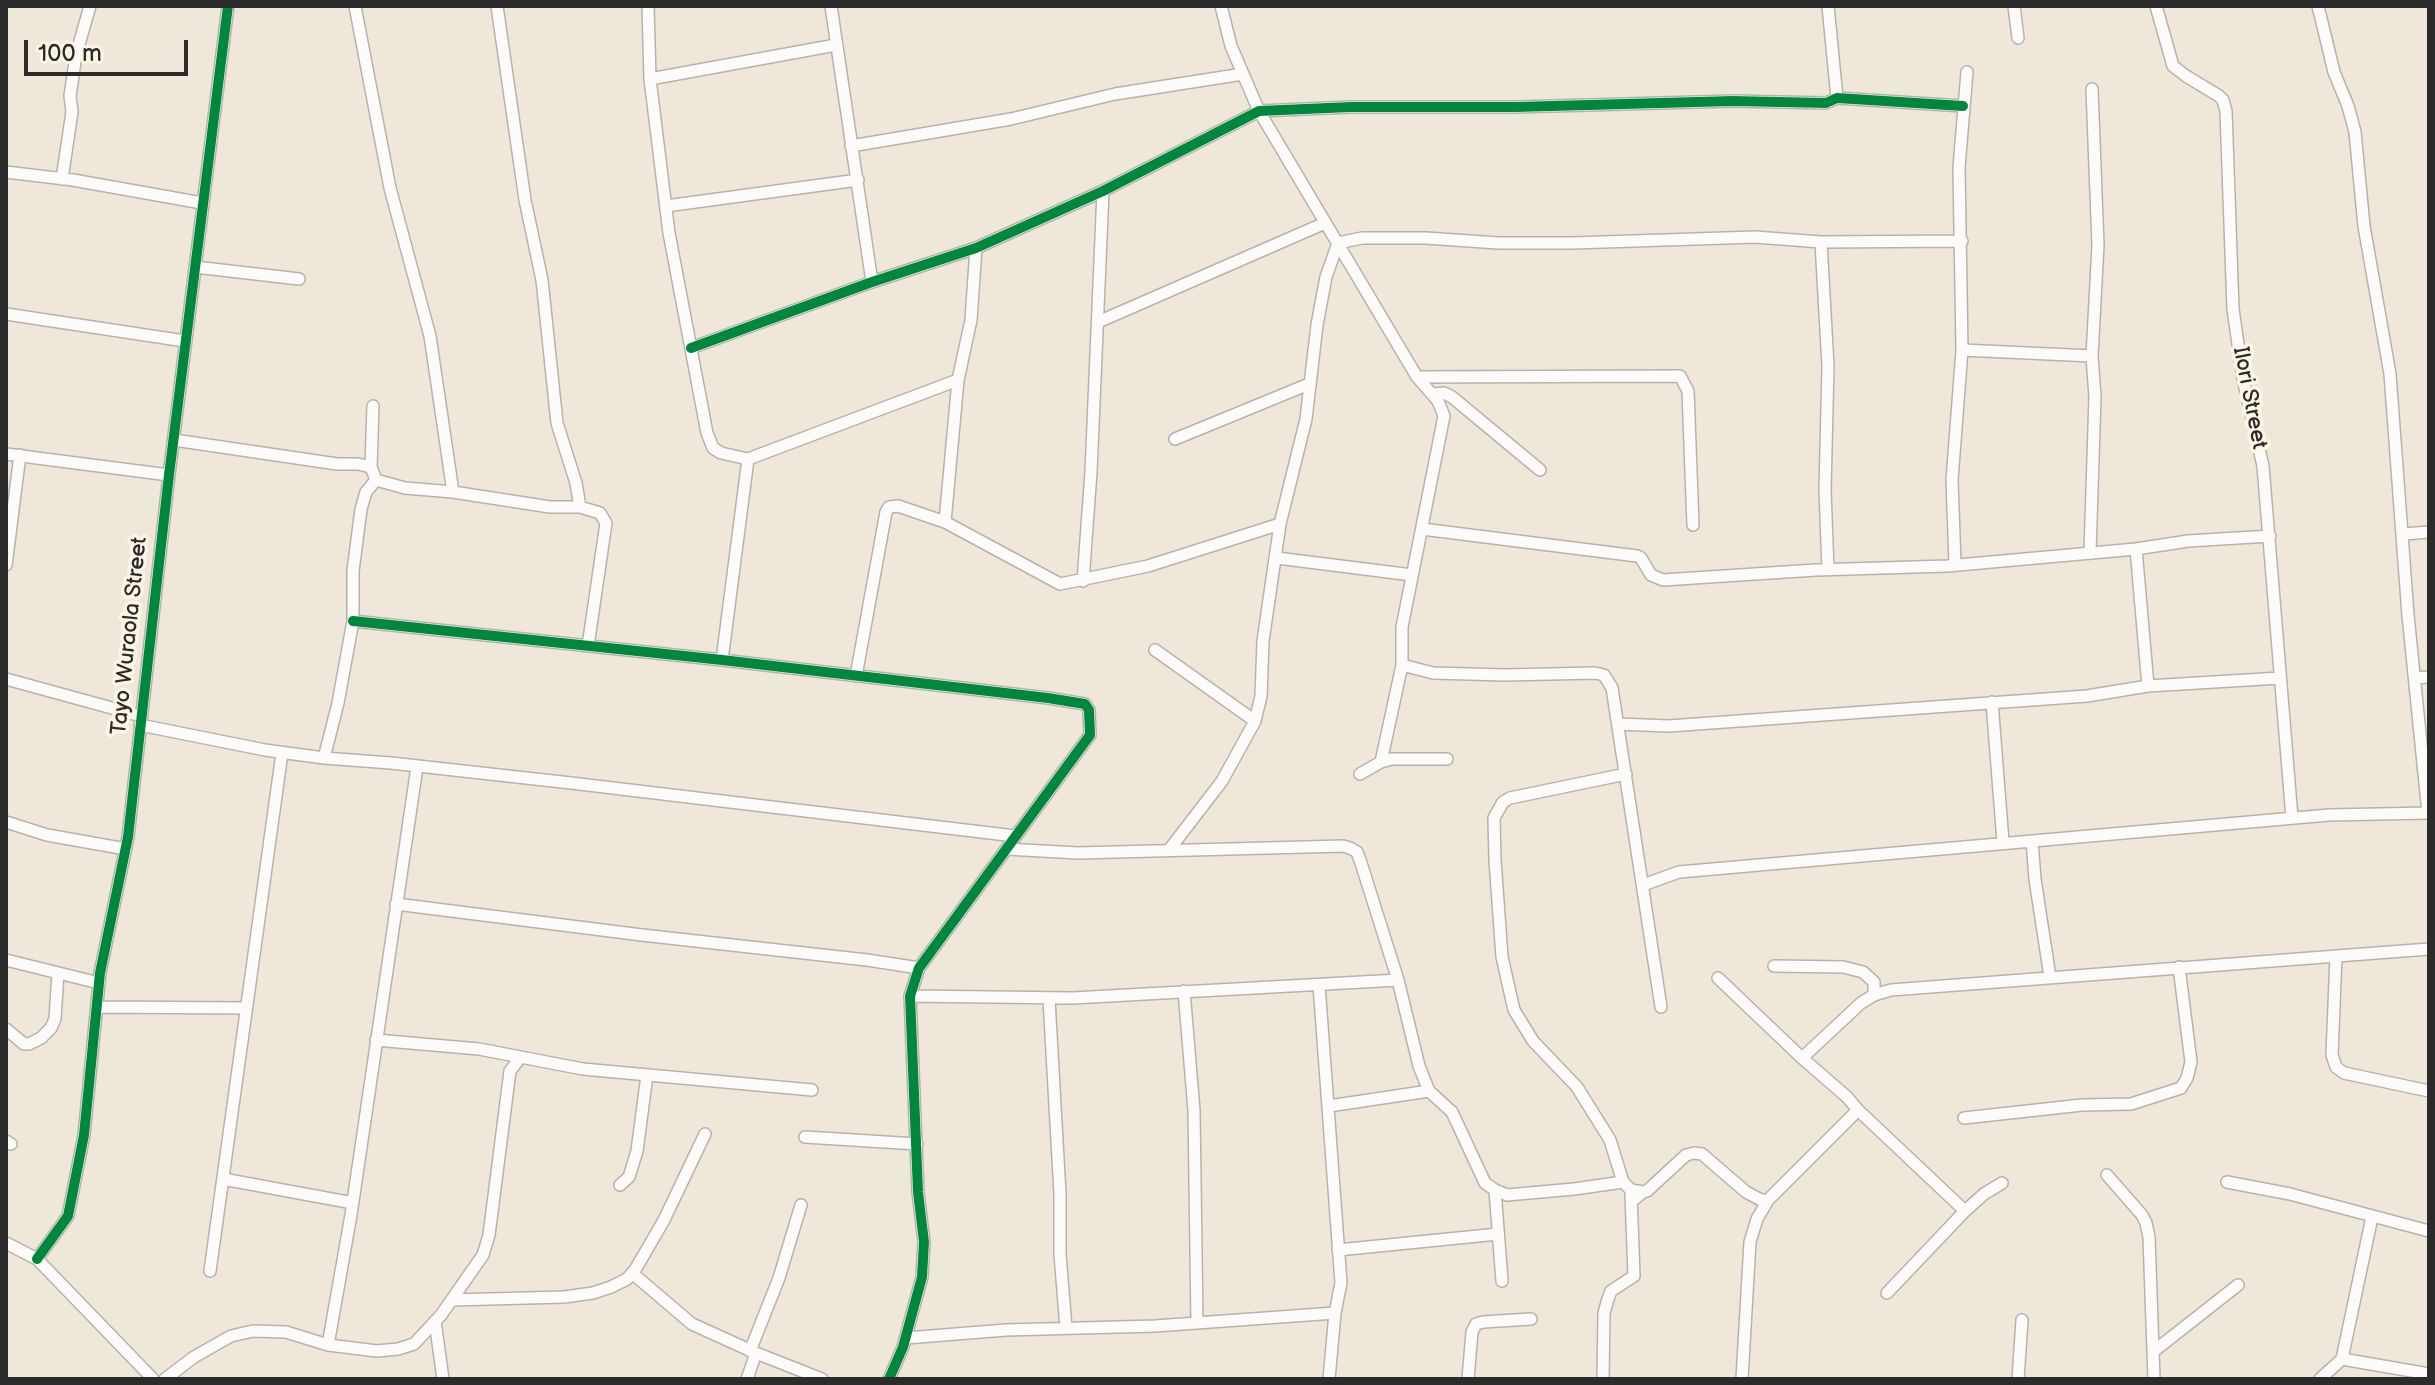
<!DOCTYPE html>
<style>
body{margin:0}
#map{position:relative;width:2435px;height:1385px;overflow:hidden;background:#eee7da;font-family:"Balsamiq Sans",sans-serif}
canvas{display:block}
.frame{position:absolute;inset:0;border:8px solid #2b2b2b;pointer-events:none}
.scale{position:absolute;left:24px;top:40px;width:164px;height:36px;box-sizing:border-box;border:4px solid #2b2b2b;border-top:0;padding-left:10px;font-size:24px;line-height:28px;white-space:nowrap;color:#2b2b2b;-webkit-text-stroke:6px #fcf5e5;paint-order:stroke}
</style>
<div id="map">
<canvas width="2435" height="1385"></canvas>
<div class="frame"></div>
<div class="scale">100 m</div>
</div>
<script>
const g = document.querySelector('canvas').getContext('2d');
g.lineJoin = 'round';
function poly(rows) {
  const path = new Path2D();
  for (const r of rows) {
    path.moveTo(r[0], r[1]);
    for (let i = 2; i < r.length; i += 2) path.lineTo(r[i], r[i + 1]);
  }
  return path;
}
function trace(path, color, width, dash) {
  g.strokeStyle = color;
  g.lineWidth = width;
  g.lineCap = dash ? 'butt' : 'round';
  g.setLineDash(dash || []);
  g.stroke(path);
}
function drawText(font, color, halo, rows, align = 'center') {
  g.font = font + ' "Balsamiq Sans",sans-serif';
  g.lineWidth = 7;
  g.setLineDash([]);
  g.textBaseline = 'middle';
  g.strokeStyle = halo;
  g.fillStyle = color;
  for (const [text, x, y, turn = 0] of rows) {
    g.save();
    g.translate(x, y);
    g.rotate((+turn || 0) * Math.PI / 180);
    g.textAlign = isNaN(turn) ? turn : align;
    if (halo) g.strokeText(text, 0, 0);
    g.fillText(text, 0, 0);
    g.restore();
  }
}
const minor = poly([
 [355,6,390,188,430,336,453,492],
 [497,6,525,200,542,280,557,423,576,483,580,507,600,513,606,523,588,646],
 [648,6,650,79,669,233,707,433,713,448,721,453,748,459,958,380],
 [831,6,872,282],
 [1221,6,1231,46,1259,111,1417,377,1438,401,1444,416,1402,627,1402,665,1381,762],
 [1828,6,1837,98],
 [2014,6,2018,38],
 [2156,6,2173,66,2186,76,2219,96,2223,100,2226,111,2233,309,2243,379,2263,466,2292,818],
 [2318,6,2334,72,2348,106,2355,132,2364,226,2390,374,2408,615,2428,813],
 [650,79,836,45],
 [851,146,1011,119,1115,94,1243,74],
 [6,172,73,180,202,203],
 [62,179,72,112,70,96,76,55,90,6],
 [666,206,858,180],
 [1821,242,1828,366,1825,490,1828,570],
 [195,267,299,279],
 [6,314,185,341],
 [1098,322,1325,223],
 [691,348,872,282,976,248,1103,191,1259,111,1351,107,1516,107,1733,101,1826,103,1837,98,1963,106],
 [1962,350,2092,356],
 [1417,377,1680,376,1688,391,1693,525],
 [1433,394,1444,393,1452,397,1540,470],
 [1175,439,1309,384],
 [174,440,337,464,358,464,371,467,376,480],
 [6,454,169,475],
 [371,467,373,406],
 [376,480,405,488,453,492,550,507,580,507],
 [945,522,958,380,971,320,976,248],
 [1422,529,1637,556,1641,558,1651,575,1663,580,1816,570,1947,566,2136,549,2188,541,2270,536],
 [2404,534,2429,532],
 [2136,549,2148,686],
 [2090,552,2095,397,2092,356,2098,245,2092,89],
 [1277,558,1412,575],
 [1955,564,1952,480,1962,350,1959,167,1967,72],
 [6,565,20,455],
 [1083,581,1091,472,1103,191],
 [353,621,722,660,1048,698,1085,704,1089,710,1090,735,919,968,910,996,918,1192,924,1242,922,1277,903,1347,889,1379],
 [1155,650,1255,721],
 [722,660,748,459],
 [1402,665,1433,673,1505,675,1595,673,1604,675,1612,688,1661,1007],
 [856,676,886,512,889,507,898,506,945,522,1060,584,1148,566,1280,524],
 [2415,678,2429,677],
 [6,679,141,716],
 [1992,702,2003,842],
 [1618,724,1669,726,2087,696,2148,686,2280,678],
 [140,725,265,750,324,758,391,763,571,783,1015,836],
 [324,758,338,703,353,621,353,571,361,509,366,492,376,480],
 [1360,774,1381,762,1392,759,1447,759],
 [1626,774,1510,798,1503,802,1494,818,1495,860,1502,957,1514,1010,1533,1041,1577,1087,1610,1140,1623,1182,1631,1190,1643,1192],
 [6,822,47,835,126,849],
 [2032,841,2035,879,2050,977],
 [1006,849,1078,853,1343,846,1350,848,1357,852,1361,863,1398,980,1419,1066,1429,1091,1452,1112,1485,1183,1495,1190,1507,1195,1574,1189,1623,1182],
 [1169,850,1222,781,1255,721,1261,696,1263,641,1280,524,1306,419,1317,325,1326,277,1338,243,1362,238,1426,238,1498,243,1573,243,1755,237,1821,242,1962,241],
 [1643,885,1679,872,2329,815,2429,813],
 [396,904,642,935,867,960,919,968],
 [2336,956,2332,1055,2336,1067,2344,1073,2429,1091],
 [6,960,99,983],
 [1774,966,1843,967,1863,972,1874,982,1874,995],
 [1718,978,1802,1058,1847,1097,1858,1110,1965,1211],
 [1319,985,1341,1283,1335,1313,1329,1379],
 [1184,991,1194,1110,1197,1323],
 [910,996,1073,998,1398,980],
 [1049,999,1060,1194,1060,1254,1066,1328],
 [97,1007,246,1008],
 [6,1029,24,1044,29,1044,41,1038,51,1028,55,1019,58,973],
 [376,1040,479,1049,583,1069,812,1090],
 [1802,1058,1861,1003,1874,995,1891,990,2429,949],
 [1329,1106,1429,1091],
 [1964,1118,2082,1105,2131,1104,2181,1088,2187,1078,2191,1062,2179,967],
 [805,1137,917,1144],
 [6,1141,11,1144],
 [2107,1175,2142,1215,2146,1223,2149,1237,2154,1379],
 [223,1179,353,1203],
 [2227,1182,2290,1194,2429,1231],
 [620,1185,629,1177,637,1151,647,1075],
 [1495,1190,1502,1281],
 [1632,1201,1643,1192,1647,1191,1686,1155,1694,1153,1702,1154,1746,1192,1761,1200,1768,1200,1858,1110],
 [6,1243,37,1259,153,1379],
 [1338,1250,1498,1234],
 [37,1259,68,1216,84,1135,100,973,128,837,169,475,228,6],
 [210,1271,282,753],
 [632,1273,692,1324,756,1353,822,1379],
 [1887,1293,1965,1211,1984,1194,2002,1183],
 [452,1300,564,1297,593,1293,611,1287,627,1279,635,1270,664,1220,705,1134],
 [435,1321,443,1379],
 [906,1338,1006,1330,1155,1326,1335,1313],
 [328,1345,351,1215,417,767],
 [750,1351,779,1278,801,1205],
 [2154,1351,2238,1285],
 [2342,1359,2429,1374],
 [165,1379,194,1357,231,1336,253,1331,286,1332,328,1345,377,1351,398,1349,414,1344,441,1315,483,1255,489,1235,510,1071,520,1058],
 [747,1379,756,1353],
 [1468,1379,1472,1332,1476,1324,1483,1322,1531,1319],
 [1603,1379,1604,1313,1608,1299,1611,1291,1634,1276,1631,1194],
 [1742,1379,1750,1242,1757,1219,1768,1200],
 [2018,1379,2022,1320],
 [2320,1379,2342,1359,2372,1217]
]);
const cycleway = poly([
 [691,348,872,282,976,248,1103,191,1259,111,1351,107,1516,107,1733,101,1826,103,1837,98,1963,106],
 [353,621,722,660,1048,698,1085,704,1089,710,1090,735,919,968,910,996,918,1192,924,1242,922,1277,903,1347,889,1379],
 [37,1259,68,1216,84,1135,100,973,128,837,169,475,228,6]
]);
const streetNames = [
 ["Ilori Street",2249,398,79],
 ["Tayo Wuraola Street",130,636,-84]
];
trace(minor, '#b7b3ab', 14);
trace(minor, '#fcfbf9', 11);
trace(cycleway, '#00873e', 10);
drawText('22px', '#2b2b2b', '#fcf5e5', streetNames);
</script>
